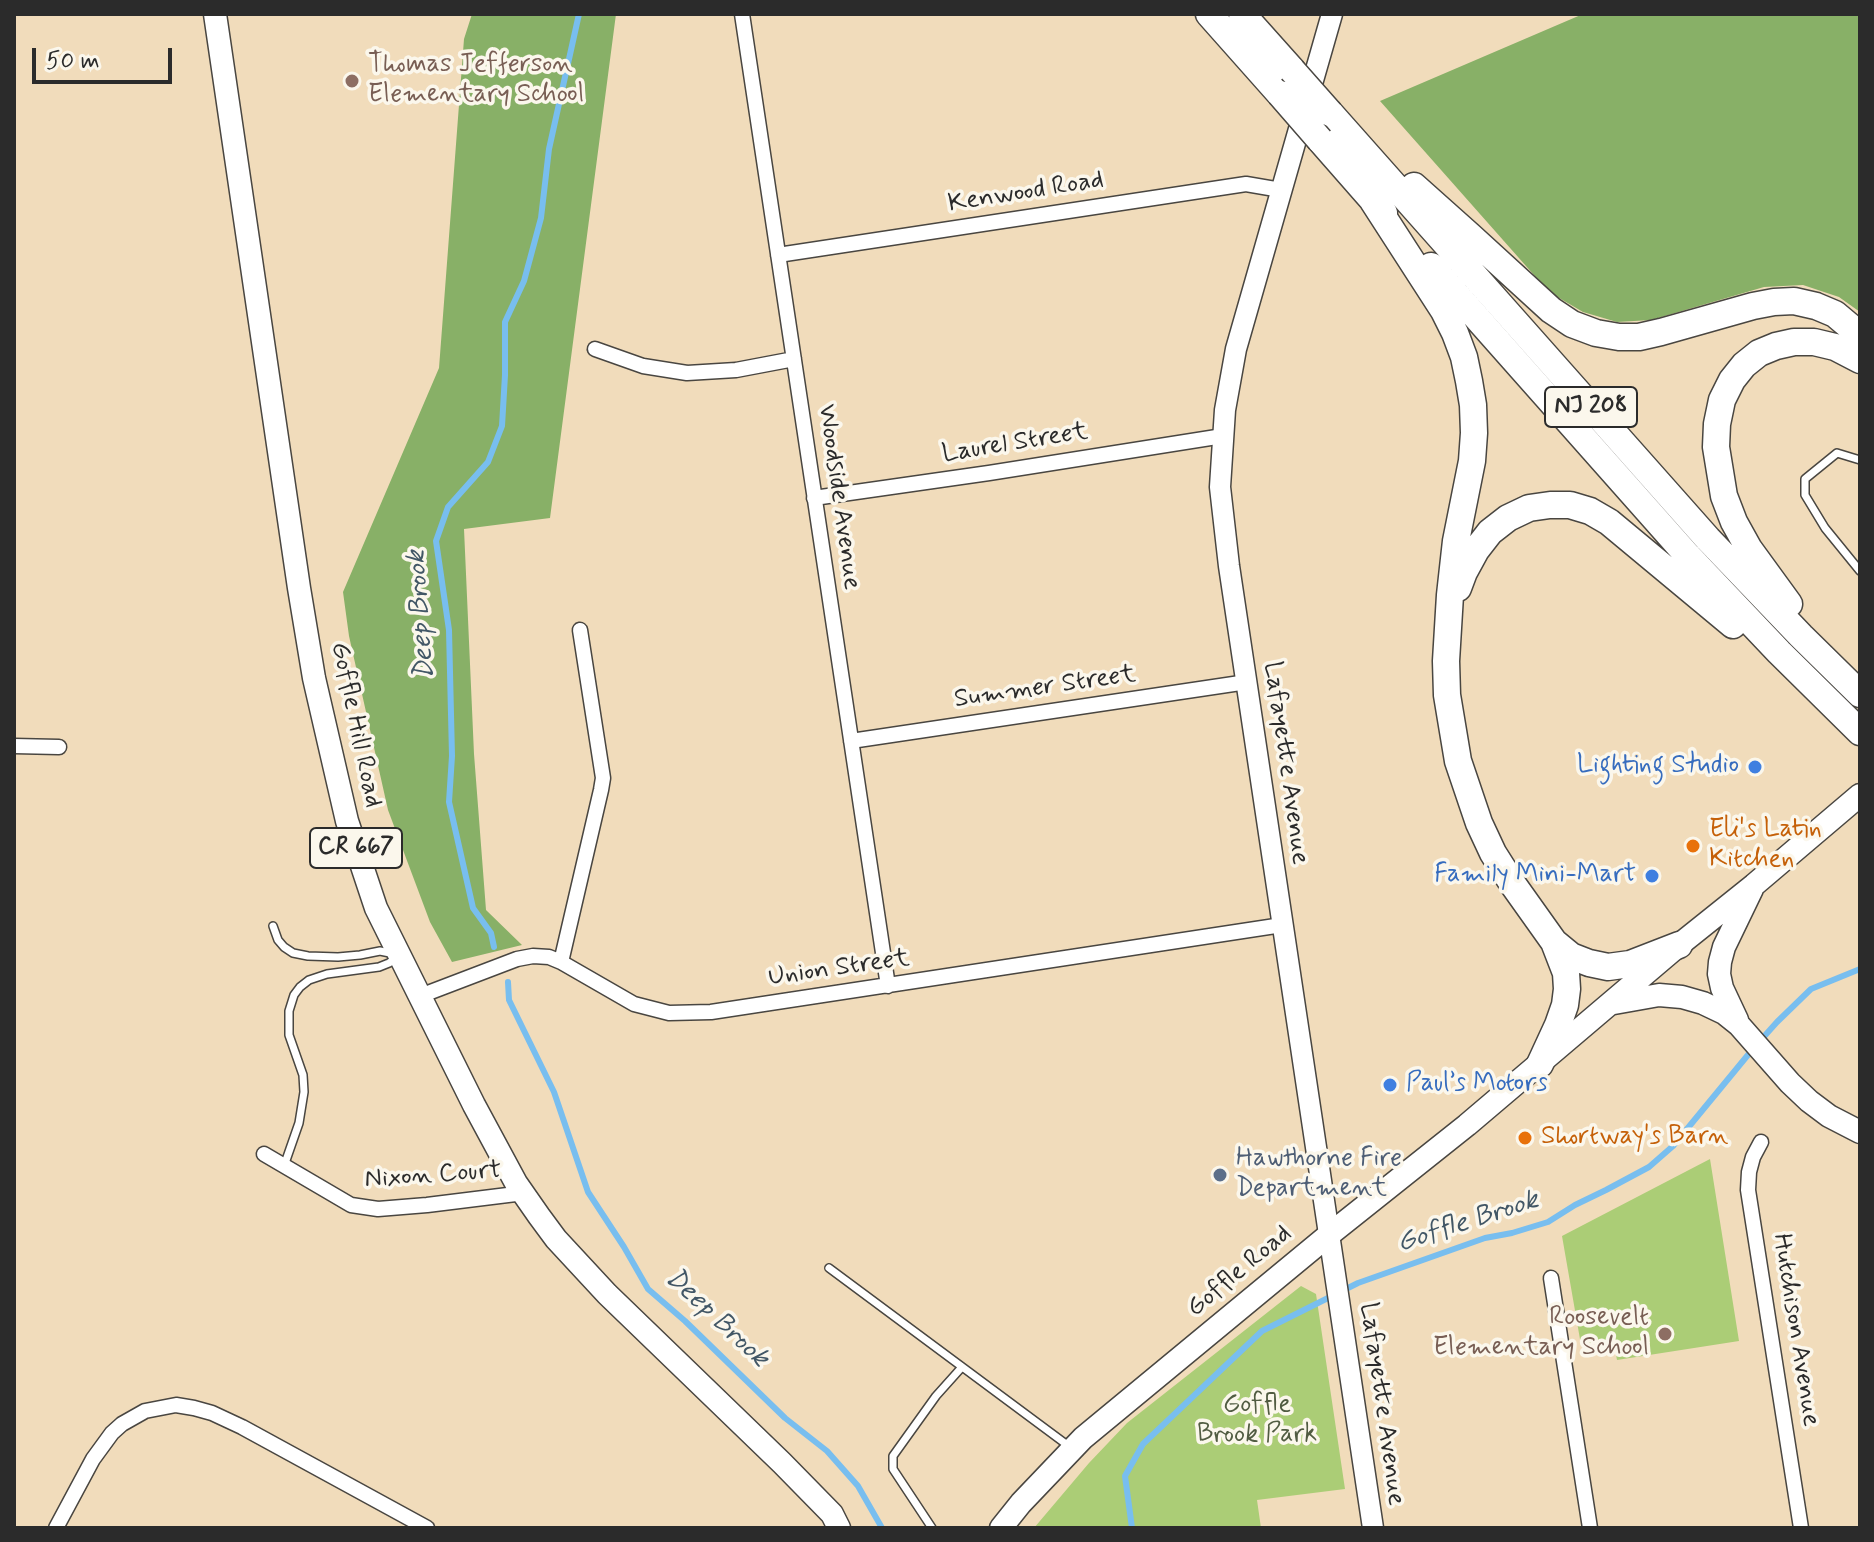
<!DOCTYPE html>
<meta charset="utf-8">
<style>
body{margin:0}
#map{position:relative;width:1874px;height:1542px;overflow:hidden;background:#f1dcbb;font-family:Mynerve,sans-serif}
canvas{display:block}
.frame{position:absolute;inset:0;border:16px solid #2b2b2b;pointer-events:none}
.scale{position:absolute;left:32px;top:48px;width:140px;height:36px;box-sizing:border-box;border:4px solid #2b2b2b;border-top:0;padding-left:10px;font-size:24px;line-height:28px;white-space:nowrap;color:#2b2b2b;-webkit-text-stroke:6px #fbf7ec;paint-order:stroke}
</style>
<div id="map">
<canvas width="1874" height="1542"></canvas>
<div class="frame"></div>
<div class="scale">50 m</div>
</div>
<script>
const g = document.querySelector('canvas').getContext('2d');
g.lineJoin = 'round';
function fill(path, color) {
  g.fillStyle = color;
  g.fill(path, 'evenodd');
}
function poly(rows) {
  const path = new Path2D();
  for (const r of rows) {
    path.moveTo(r[0], r[1]);
    for (let i = 2; i < r.length; i += 2) path.lineTo(r[i], r[i + 1]);
  }
  return path;
}
function trace(path, color, width, dash) {
  g.strokeStyle = color;
  g.lineWidth = width;
  g.lineCap = dash ? 'butt' : 'round';
  g.setLineDash(dash || []);
  g.stroke(path);
}
function drawText(font, color, halo, rows, align = 'center') {
  g.font = font + ' Mynerve,sans-serif';
  g.lineWidth = 7;
  g.setLineDash([]);
  g.textBaseline = 'middle';
  g.strokeStyle = halo;
  g.fillStyle = color;
  for (const [text, x, y, turn = 0] of rows) {
    g.save();
    g.translate(x, y);
    g.rotate((+turn || 0) * Math.PI / 180);
    g.textAlign = isNaN(turn) ? turn : align;
    if (halo) g.strokeText(text, 0, 0);
    g.fillText(text, 0, 0);
    g.restore();
  }
}
const green = poly([
 [1710,1159,1739,1341,1617,1360,1613,1339,1581,1345,1562,1236],
 [1301,1286,1316,1294,1345,1489,1257,1500,1261,1528,1034,1528,1089,1463,1127,1423]
]);
const forest = poly([
 [472,14,616,14,550,518,464,529,474,754,486,910,522,945,452,962,430,922,388,810,349,636,343,592,439,368,464,39],
 [1583,14,1860,14,1860,312,1839,297,1803,285,1764,287,1651,320,1617,322,1583,312,1549,292,1380,101]
]);
const stream = poly([
 [494,947,491,933,473,908,449,802,452,756,449,630,436,541,448,507,488,462,502,426,505,375,505,322,524,281,541,218,549,149,579,14],
 [508,982,509,1000,554,1092,588,1192,624,1247,648,1289,685,1321,785,1418,827,1451,858,1486,882,1528],
 [1760,1041,1777,1022,1811,989,1860,969],
 [1132,1528,1125,1476,1143,1444,1262,1331,1358,1283,1485,1238,1512,1233,1548,1222,1575,1205,1606,1190,1649,1167,1673,1146,1752,1050]
]);
const lane = poly([
 [1860,460,1837,453,1805,479,1805,495,1825,528,1860,571],
 [273,926,278,940,284,947,293,953,308,956,338,957,360,955,380,951,395,954],
 [284,1166,299,1123,304,1092,303,1075,289,1035,289,1011,294,995,300,987,309,980,327,974,379,967,389,963,398,957],
 [829,1268,1070,1447],
 [932,1528,893,1469,893,1456,936,1396,962,1367]
]);
const street = poly([
 [742,14,888,986],
 [778,255,1246,184,1281,190],
 [595,349,643,366,687,373,736,370,794,359],
 [814,498,989,473,1223,436],
 [851,741,1247,682],
 [14,746,59,747],
 [561,962,601,790,603,778,580,630],
 [420,996,517,959,533,956,549,957,561,962,634,1004,669,1013,711,1012,1282,925],
 [1761,1142,1753,1157,1749,1172,1748,1190,1801,1528],
 [264,1154,351,1205,378,1209,427,1205,524,1193],
 [1551,1278,1590,1528],
 [56,1528,93,1459,112,1433,122,1424,145,1411,176,1405,194,1408,212,1413,242,1427,427,1528]
]);
const secondary = poly([
 [1332,14,1236,349,1225,410,1220,487,1229,566,1373,1528]
]);
const primary = poly([
 [215,14,299,588,314,678,347,821,376,908,474,1105,516,1183,539,1216,556,1239,607,1294,782,1463,832,1514,839,1528],
 [1614,1003,1659,995,1682,997,1703,1003,1724,1013,1739,1025,1790,1083,1809,1101,1829,1116,1860,1132],
 [1737,1020,1722,988,1719,974,1720,962,1724,947,1752,889],
 [1001,1528,1021,1503,1083,1438,1330,1234,1467,1125,1679,945,1754,885,1860,795]
]);
const highway = poly([
 [1209,14,1280,94],
 [1242,14,1292,70],
 [1330,113,1708,539,1801,636,1860,694],
 [1320,140,1384,213],
 [1414,186,1470,236,1551,310,1572,324,1596,333,1619,337,1639,337,1661,332,1753,306,1774,302,1794,301,1816,306,1835,314,1860,335],
 [1373,201,1444,311,1455,333,1464,357,1469,381,1473,405,1474,433,1472,461,1456,541,1450,595,1446,661,1447,695,1458,761,1479,823,1493,853,1512,883,1554,942,1566,973,1567,989,1565,1005,1558,1025,1540,1064],
 [1431,266,1688,556,1779,652,1860,732],
 [1458,588,1464,572,1476,550,1490,532,1508,518,1529,508,1550,505,1570,505,1590,511,1609,522,1733,625],
 [1789,604,1749,549,1734,522,1724,496,1716,447,1717,424,1722,400,1732,380,1744,365,1759,353,1776,346,1794,342,1814,342,1835,347,1860,360],
 [1554,942,1571,956,1589,963,1608,967,1630,964,1679,945]
]);
const highwayBridge = poly([
 [1292,70,1330,113],
 [1280,94,1320,140]
]);
const markers = [
 [352,81,8,"#8d6e63"],
 [1755,767,8,"#3f7fe0"],
 [1693,846,8,"#e8710a"],
 [1652,876,8,"#3f7fe0"],
 [1390,1085,8,"#3f7fe0"],
 [1525,1138,8,"#e8710a"],
 [1220,1175,8,"#5c6f8a"],
 [1665,1334,8,"#8d6e63"]
];
const shields = [
 [1591,407,92],
 [356,848,92]
];
const shieldNames = [
 ["NJ 208",1591,407],
 ["CR 667",356,848]
];
const educationNames = [
 ["Thomas Jefferson",368,66],
 ["Elementary School",368,96],
 ["Roosevelt",1649,1319,"right"],
 ["Elementary School",1649,1349,"right"]
];
const streetNames = [
 ["Kenwood Road",1026,193,-9],
 ["Laurel Street",1015,444,-9],
 ["Woodside Avenue",838,497,82],
 ["Summer Street",1045,688,-8],
 ["Goffle Hill Road",355,725,78],
 ["Lafayette Avenue",1285,763,82],
 ["Union Street",839,969,-8],
 ["Nixon Court",433,1176,-4],
 ["Goffle Road",1240,1272,-40],
 ["Hutchison Avenue",1795,1330,81],
 ["Lafayette Avenue",1381,1404,82]
];
const shopNames = [
 ["Lighting Studio",1739,767],
 ["Family Mini-Mart",1636,876],
 ["Paul’s Motors",1406,1085,"left"]
];
const foodNames = [
 ["Eli's Latin",1709,831],
 ["Kitchen",1709,861],
 ["Shortway's Barn",1541,1138]
];
const serviceNames = [
 ["Hawthorne Fire",1236,1160],
 ["Department",1236,1190]
];
const parkNames = [
 ["Goffle",1257,1406],
 ["Brook Park",1257,1436]
];
const waterNames = [
 ["Deep Brook",422,615,-94],
 ["Goffle Brook",1468,1223,-18],
 ["Deep Brook",716,1319,43]
];
fill(green, '#abcd76');
fill(forest, '#88b067');
trace(stream, '#78beef', 6);
trace(lane, '#494641', 10);
trace(street, '#494641', 17);
trace(secondary, '#494641', 23);
trace(primary, '#494641', 25);
trace(highway, '#494641', 29);
trace(lane, '#fff', 7);
trace(street, '#fff', 14);
trace(secondary, '#fff', 20);
trace(primary, '#fff', 22);
trace(highway, '#fff', 26);
trace(highwayBridge, '#494641', 29, []);
trace(highwayBridge, '#fff', 26);
for (const [x, y, r, color] of markers) {
  const dot = new Path2D();
  dot.arc(x, y, r, 0, 2 * Math.PI);
  g.fillStyle = color;
  g.fill(dot);
  trace(dot, '#fbf7ec', 3);
}
for (const [x, y, w] of shields) {
  const box = new Path2D();
  box.roundRect(x - w / 2, y - 20, w, 40, 6);
  g.fillStyle = '#fbf7ec';
  g.fill(box);
  trace(box, '#2b2b2b', 2);
}
drawText('bold 24px', '#2b2b2b', null, shieldNames);
drawText('26px', '#785e54', '#fbf7ec', educationNames, 'left');
drawText('26px', '#2b2b2b', '#fbf7ec', streetNames);
drawText('26px', '#366cbe', '#fbf7ec', shopNames, 'right');
drawText('26px', '#c56008', '#fbf7ec', foodNames, 'left');
drawText('26px', '#4e5e75', '#fbf7ec', serviceNames, 'left');
drawText('26px', '#515c42', '#fbf7ec', parkNames);
drawText('italic 28px', '#425766', '#fbf7ec', waterNames);
</script>
